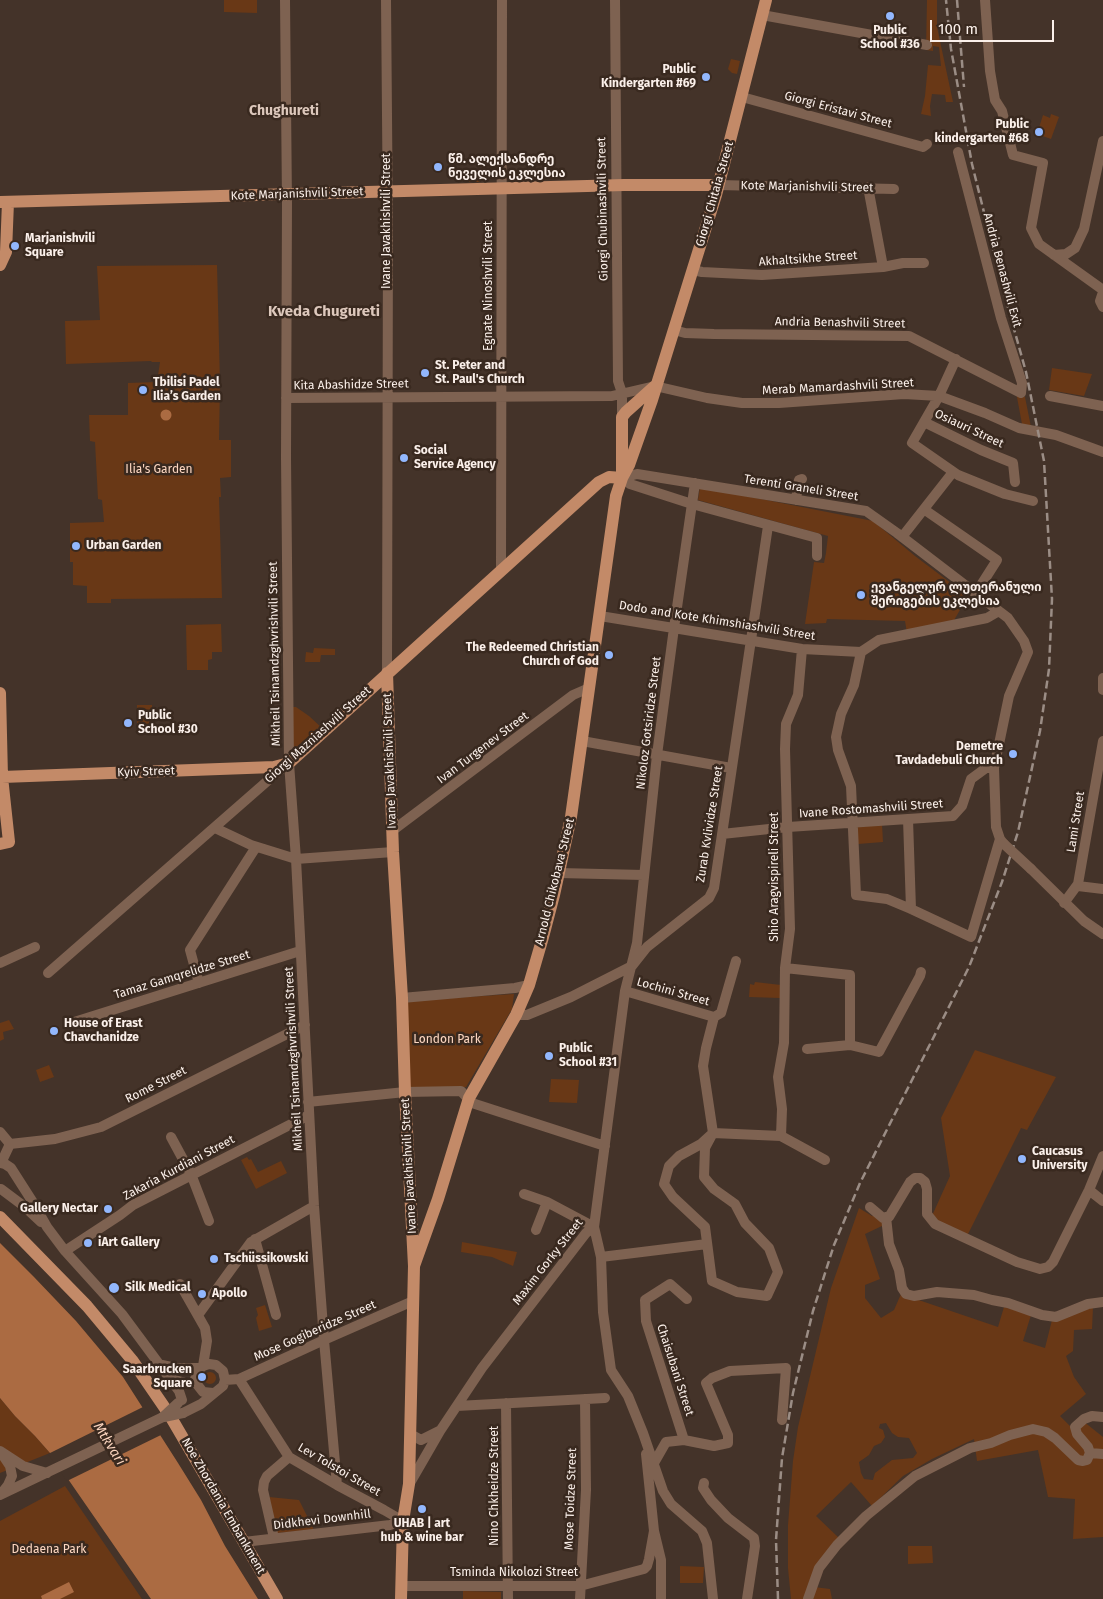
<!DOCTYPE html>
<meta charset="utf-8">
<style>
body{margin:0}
#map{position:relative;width:1103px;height:1599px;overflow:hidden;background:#443329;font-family:"Fira Sans",sans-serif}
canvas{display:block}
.scale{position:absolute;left:930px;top:20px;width:124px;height:22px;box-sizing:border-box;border:2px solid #fbf0ea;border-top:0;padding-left:6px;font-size:15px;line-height:18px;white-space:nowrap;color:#fbf0ea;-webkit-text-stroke:4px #39291f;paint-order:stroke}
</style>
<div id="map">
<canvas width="1103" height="1599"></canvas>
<div class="scale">100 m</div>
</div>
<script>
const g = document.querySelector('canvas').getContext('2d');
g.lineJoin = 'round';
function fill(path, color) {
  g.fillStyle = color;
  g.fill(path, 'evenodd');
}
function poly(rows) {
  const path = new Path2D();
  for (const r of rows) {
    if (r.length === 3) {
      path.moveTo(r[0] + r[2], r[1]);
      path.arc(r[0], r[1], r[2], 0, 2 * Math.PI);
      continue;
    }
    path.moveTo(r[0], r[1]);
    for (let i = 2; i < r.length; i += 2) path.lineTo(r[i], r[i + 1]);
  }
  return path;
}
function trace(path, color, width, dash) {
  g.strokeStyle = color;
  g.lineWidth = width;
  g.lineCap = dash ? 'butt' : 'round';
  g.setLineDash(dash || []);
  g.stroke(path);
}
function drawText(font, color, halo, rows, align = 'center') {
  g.font = font + ' "Fira Sans","Noto Sans Georgian",sans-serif';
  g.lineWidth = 5;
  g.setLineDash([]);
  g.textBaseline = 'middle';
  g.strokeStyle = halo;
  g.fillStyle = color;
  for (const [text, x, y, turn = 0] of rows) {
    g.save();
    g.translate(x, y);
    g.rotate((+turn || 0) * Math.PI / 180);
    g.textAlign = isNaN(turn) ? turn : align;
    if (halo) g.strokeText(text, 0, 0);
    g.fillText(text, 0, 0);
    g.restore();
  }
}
const green = poly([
 [224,0,257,0,257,13,224,12],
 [927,0,937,0,937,27,953,102,946,102,945,95,932,94,930,106,931,116,921,114,925,96,928,65,941,66,939,47,933,46,933,51,926,50],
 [731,59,740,61,737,74,732,73,728,69],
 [1051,114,1059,117,1051,139,1037,134,1043,115,1050,118],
 [469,173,480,173,480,182,469,182],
 [217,265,220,383,219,440,231,440,231,477,220,478,221,497,219,497,222,598,111,599,111,603,87,603,87,586,73,585,73,562,70,562,70,523,104,522,102,500,98,499,95,442,90,441,89,415,128,415,128,383,157,382,160,362,152,362,151,361,66,364,65,321,100,320,97,266],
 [1052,368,1092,374,1084,396,1049,390],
 [1016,392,1025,397,1031,427,1022,424],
 [700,487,873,521,915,556,968,596,953,622,907,633,905,621,827,619,826,623,805,624,814,562,824,563,826,553,828,536,698,500],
 [221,624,222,652,212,652,212,659,208,660,208,670,187,670,186,625],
 [314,648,335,649,335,655,321,655,320,662,305,662,306,652,313,653],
 [137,705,152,705,152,734,137,734],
 [291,707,296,707,309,716,322,728,293,752],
 [882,824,883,842,858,844,857,825],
 [755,982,781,985,780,998,749,997,750,984,754,985],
 [514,994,512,1009,466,1087,408,1087,405,1001],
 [9,1020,14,1029,3,1032,4,1039,0,1041,0,1023],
 [975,1050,1056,1077,1027,1130,1021,1128,967,1236,931,1218,950,1176,941,1118],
 [49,1065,54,1077,40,1082,36,1070],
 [551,1079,579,1080,577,1103,549,1102],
 [247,1157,249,1160,251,1159,258,1172,281,1161,287,1173,256,1189,241,1160],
 [859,1208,872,1216,880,1213,884,1225,865,1234,880,1279,865,1285,865,1298,881,1318,894,1310,901,1294,998,1327,1004,1307,1031,1315,1023,1341,1045,1348,1052,1320,1093,1307,1092,1329,1074,1330,1073,1351,1066,1356,1074,1377,1086,1394,1060,1416,1073,1429,1083,1421,1103,1437,1103,1537,1073,1539,1075,1499,1048,1497,1038,1450,977,1461,974,1439,932,1459,903,1476,872,1506,851,1482,816,1516,839,1538,804,1599,791,1599,788,1568,788,1525,793,1461,798,1427,831,1288],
 [886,1423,892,1433,898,1437,909,1438,917,1453,913,1458,892,1460,875,1473,873,1480,864,1479,861,1473,859,1462,869,1455,874,1446,881,1443,885,1437,883,1430,879,1428,880,1424],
 [462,1242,517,1252,513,1266,492,1257,461,1252],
 [265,1305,272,1327,259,1331,256,1318,258,1315,256,1308],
 [210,1378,6],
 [0,1398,15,1416,35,1436,50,1453,0,1473],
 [65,1486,142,1599,0,1599,0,1521],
 [269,1497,299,1500,314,1530,277,1533],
 [908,1546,932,1546,933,1563,908,1564],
 [680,1566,704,1567,703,1583,680,1583],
 [814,1587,830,1589,832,1599,812,1599],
 [463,1591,501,1592,501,1599,463,1599]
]);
const water = poly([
 [166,415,5.5],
 [0,1243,34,1277,76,1321,123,1377,178,1463,201,1500,225,1546,258,1599,151,1599,50,1453,35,1436,15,1416,0,1398],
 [69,1582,74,1592,60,1599,42,1599,41,1596]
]);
const pier = poly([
 [145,1406,163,1434,67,1481,48,1454]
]);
const minor = poly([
 [285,0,287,202,286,457,289,763,296,859,314,1206,324,1340,337,1485],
 [386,0,388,230,387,673],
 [615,0,618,381,622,393,622,417],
 [985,0,990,71,995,100,1002,111,1013,155,1043,163,1031,228,1039,244,1103,290],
 [762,15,927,45],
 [742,97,923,147,927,144],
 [718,185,894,189],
 [868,187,883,267],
 [1054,255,1066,254,1075,248,1084,229,1103,141],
 [693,270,702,272,762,275,883,267,903,263,924,263],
 [1103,292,1100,301,1103,307],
 [674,330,685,333,714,334,909,336,1021,393,1022,383,1001,318,958,152],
 [956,359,939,396,912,443,958,475,1005,494,1033,501],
 [1050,396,1103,406],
 [286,398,612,396,655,386,707,398,742,403,779,403,904,394,939,396,985,413,1019,428,1056,435,1103,452],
 [924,422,981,450,1013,463,1015,482],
 [695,483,674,628,657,755,637,943,625,991,594,1227,601,1257,603,1312,611,1370,628,1396,643,1433,663,1491,671,1504,702,1531,707,1543,713,1599],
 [796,500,798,484,799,480,802,479],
 [925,510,997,560,976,593],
 [902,537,953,472],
 [817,556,817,538,692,504,630,484,622,478,637,474,866,511,897,533,1008,618,1024,641,1028,652,1009,696,994,768,996,827,1000,839,1004,844],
 [501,571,502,0],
 [600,616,802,649,861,652],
 [861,652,854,685,841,714,836,737,838,750,851,786,856,895,887,899,911,909,971,937,1000,839],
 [861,652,879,640,987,618,999,611],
 [1103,678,1103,690],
 [582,741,731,768],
 [908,819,911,909],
 [215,828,251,845,296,859,393,852],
 [392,831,573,695,589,688],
 [722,834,788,827,953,816,962,806,971,779,986,768,994,768],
 [1031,869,1084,921,1103,934],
 [559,873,644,875],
 [1078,886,1103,889],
 [1064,903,1078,884,1103,741],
 [0,963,35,947],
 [785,968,850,975,850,1045,807,1049],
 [48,973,288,763],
 [199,983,190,950,256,847],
 [625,991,714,1017],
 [402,998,515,988,529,985],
 [516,1015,527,1015,571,997,632,966,647,947,709,898,714,888,768,526],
 [714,1017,706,1048,703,1066,713,1133,705,1148,704,1177,714,1189,735,1204,745,1223,769,1248,778,1272,767,1296,737,1292,712,1281,705,1227,673,1197,664,1184,669,1166,679,1156,701,1144,713,1133,781,1136,825,1160],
 [714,1017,721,1013,736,961],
 [71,1023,300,951],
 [850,1045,879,1052,920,976,921,972],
 [308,1102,405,1092,461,1091,472,1103,605,1146],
 [0,1132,10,1144],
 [781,1136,782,1109,778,1077,784,1043,785,968,790,929,785,749,786,724,798,695,802,649],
 [171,1137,191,1174,209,1221],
 [10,1144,55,1139,101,1127,305,1025],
 [0,1163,5,1164,11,1168,34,1204,47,1227,65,1251,122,1314,179,1391,182,1400],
 [1,1163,10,1144],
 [1,1189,25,1207,41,1222],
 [1089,1190,1103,1201],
 [524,1194,547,1202,594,1227],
 [870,1207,883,1218,889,1217,910,1182,915,1178,920,1178,925,1182,927,1189,927,1214,935,1224,1017,1262,1040,1269,1048,1267,1053,1262,1089,1190,1103,1156],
 [886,1217,889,1244,899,1270,902,1288,906,1294,914,1296,937,1292,974,1295,992,1300,1008,1303,1042,1315,1056,1317,1088,1304,1103,1302],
 [536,1230,547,1202],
 [255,1239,276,1315],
 [65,1251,120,1215,133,1205,309,1115],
 [601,1257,707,1244],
 [180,1284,205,1328,207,1341,203,1366],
 [198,1315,251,1242,314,1206],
 [162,1365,176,1368,200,1368],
 [171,1379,186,1383,196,1383],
 [239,1379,289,1457,337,1485,384,1510,403,1521],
 [225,1380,239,1379,324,1340,413,1301],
 [506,1403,508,1599],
 [457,1406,605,1398],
 [183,1413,201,1404,223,1386,225,1380,223,1371,216,1365,209,1364,203,1366,198,1371,195,1379,196,1383,203,1392,213,1393],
 [410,1434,421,1440,439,1431],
 [684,1440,714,1446,728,1443,728,1435,706,1383,712,1378,730,1371,786,1368,782,1420],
 [0,1451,23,1466,47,1473],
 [1090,1453,1088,1447,1077,1434,1075,1427,1084,1419,1092,1416,1103,1417],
 [1090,1453,1103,1454],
 [646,1454,654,1531,661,1560,661,1599],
 [654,1463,666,1442,684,1440,646,1321,645,1300,670,1284,687,1299],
 [410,1483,440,1431,482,1368,586,1233,594,1227],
 [704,1483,703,1488,711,1500,728,1518,754,1538,755,1546,747,1599],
 [1,1494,8,1485,12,1476,10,1466,2,1454],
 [0,1495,163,1417],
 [274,1538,263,1490,264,1482,267,1476,289,1457],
 [244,1542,390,1525,403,1521],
 [402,1586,580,1586,644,1569,647,1566,649,1559,654,1531],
 [580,1599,586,1490,585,1399],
 [808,1599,819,1568,837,1545,866,1516,915,1476,970,1448,991,1443,1010,1435,1033,1429,1046,1432,1055,1438,1078,1460,1083,1461,1087,1460,1090,1453]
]);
const major = poly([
 [0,202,624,185,718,185],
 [0,265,6,252,8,202],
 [622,478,622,417,626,412,655,386],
 [387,673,393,852,402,998,405,1092,414,1266,409,1484,403,1521,401,1599],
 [0,693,2,777,9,842,0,844],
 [2,777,274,767,289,763,599,482,609,477,622,478],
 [0,1217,87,1306,132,1360,169,1414,277,1599],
 [414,1266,438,1199,469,1098,516,1015,529,985,543,937,554,895,571,817,616,496,622,478,629,465,652,400,716,195,766,0]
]);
const rail = poly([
 [957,0,964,87],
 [778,1599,776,1540,782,1458,793,1393,813,1311,834,1245,860,1183,969,967,1002,882,1018,832,1040,731,1049,669,1052,599,1044,461,1026,372,1004,293,972,164,951,49,946,0]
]);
const minorBridge = poly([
 [1004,844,1031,869],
 [163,1417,178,1403],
 [164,1417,183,1413]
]);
const markers = [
 [890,16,5,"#92b7fd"],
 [706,77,5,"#92b7fd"],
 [1039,132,5,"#92b7fd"],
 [438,167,5,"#92b7fd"],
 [15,246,5,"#92b7fd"],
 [425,373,5,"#92b7fd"],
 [143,390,5,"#92b7fd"],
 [404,458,5,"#92b7fd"],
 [76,546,5,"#92b7fd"],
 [861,595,5,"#92b7fd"],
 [609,655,5,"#92b7fd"],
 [128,723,5,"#92b7fd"],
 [1013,754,5,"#92b7fd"],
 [54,1031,5,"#92b7fd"],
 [549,1056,5,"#92b7fd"],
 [1022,1159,5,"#92b7fd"],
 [108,1209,5,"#92b7fd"],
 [88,1243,5,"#92b7fd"],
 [214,1259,5,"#92b7fd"],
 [114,1288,6,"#92b7fd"],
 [202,1294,5,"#92b7fd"],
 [202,1377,5,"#92b7fd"],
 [422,1509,5,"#92b7fd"]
];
const poiNames = [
 ["Public",890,31,"center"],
 ["School #36",890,45,"center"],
 ["Public",696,70,"right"],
 ["Kindergarten #69",696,84,"right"],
 ["Public",1029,125,"right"],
 ["kindergarten #68",1029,139,"right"],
 ["წმ. ალექსანდრე",448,160],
 ["ნეველის ეკლესია",448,174],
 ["Marjanishvili",25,239],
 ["Square",25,253],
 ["St. Peter and",435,366],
 ["St. Paul's Church",435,380],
 ["Tbilisi Padel",153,383],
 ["Ilia’s Garden",153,397],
 ["Social",414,451],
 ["Service Agency",414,465],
 ["Urban Garden",86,546],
 ["ევანგელურ ლუთერანული",871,588],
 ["შერიგების ეკლესია",871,602],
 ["The Redeemed Christian",599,648,"right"],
 ["Church of God",599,662,"right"],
 ["Public",138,716],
 ["School #30",138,730],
 ["Demetre",1003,747,"right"],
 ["Tavdadebuli Church",1003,761,"right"],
 ["House of Erast",64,1024],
 ["Chavchanidze",64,1038],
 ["Public",559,1049],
 ["School #31",559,1063],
 ["Caucasus",1032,1152],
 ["University",1032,1166],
 ["Gallery Nectar",98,1209,"right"],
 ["iArt Gallery",98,1243],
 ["Tschüssikowski",224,1259],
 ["Silk Medical",125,1288],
 ["Apollo",212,1294],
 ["Saarbrucken",192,1370,"right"],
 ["Square",192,1384,"right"],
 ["UHAB | art",422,1524,"center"],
 ["hub & wine bar",422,1538,"center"]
];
const streetNames = [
 ["Giorgi Eristavi Street",838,110,15],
 ["Kote Marjanishvili Street",807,187,1],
 ["Kote Marjanishvili Street",297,194,-2],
 ["Giorgi Chitaia Street",715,194,-74],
 ["Giorgi Chubinashvili Street",603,209,-91],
 ["Ivane Javakhishvili Street",387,221,-90],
 ["Akhaltsikhe Street",808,259,-4],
 ["Andria Benashvili Exit",1002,270,75],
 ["Egnate Ninoshvili Street",489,286,-90],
 ["Andria Benashvili Street",840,323,1],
 ["Kita Abashidze Street",351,385,-1],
 ["Merab Mamardashvili Street",838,387,-3],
 ["Osiauri Street",969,429,25],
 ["Terenti Graneli Street",801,488,9],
 ["Dodo and Kote Khimshiashvili Street",717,621,9],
 ["Mikheil Tsinamdzghvrishvili Street",275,654,-91],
 ["Nikoloz Gotsiridze Street",649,723,-83],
 ["Giorgi Mazniashvili Street",318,735,-42],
 ["Ivan Turgenev Street",483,748,-37],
 ["Ivane Javakhishvili Street",390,761,-92],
 ["Kyiv Street",146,772,-2],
 ["Ivane Rostomashvili Street",871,809,-4],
 ["Lami Street",1076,822,-81],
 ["Zurab Kvlividze Street",710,824,-81],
 ["Shio Aragvispireli Street",775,877,-90],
 ["Arnold Chikobava Street",555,882,-76],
 ["Tamaz Gamqrelidze Street",182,975,-17],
 ["Lochini Street",673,992,16],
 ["Mikheil Tsinamdzghvrishvili Street",294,1059,-93],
 ["Rome Street",156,1085,-27],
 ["Ivane Javakhishvili Street",409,1166,-93],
 ["Zakaria Kurdiani Street",179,1168,-28],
 ["Maxim Gorky Street",548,1262,-52],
 ["Mose Gogiberidze Street",315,1331,-24],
 ["Chaisubani Street",675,1370,72],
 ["Lev Tolstoi Street",339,1470,30],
 ["Nino Chkheidze Street",495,1486,-90],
 ["Mose Toidze Street",571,1499,-88],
 ["Noe Zhordania Embankment",223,1506,60],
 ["Didkhevi Downhill",322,1520,-7],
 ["Tsminda Nikolozi Street",514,1573]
];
const parkNames = [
 ["Ilia's Garden",159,470],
 ["London Park",447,1040],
 ["Dedaena Park",49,1550]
];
const neighbourhoodNames = [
 ["Chughureti",284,111]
];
const waterNames = [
 ["Mtkvari",109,1444,58]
];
const quarterNames = [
 ["Kveda Chugureti",324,312]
];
fill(green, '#693816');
fill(water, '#ab6b42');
fill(pier, '#443329');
trace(minor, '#7e6251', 10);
trace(major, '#c38a68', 12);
trace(rail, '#9b8d85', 2.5, [8, 4]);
trace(minorBridge, '#7e6251', 10);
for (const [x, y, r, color] of markers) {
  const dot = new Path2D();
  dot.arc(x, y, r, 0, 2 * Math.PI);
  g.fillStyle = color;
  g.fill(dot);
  trace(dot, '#39291f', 2);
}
drawText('bold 12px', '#fbf0ea', '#39291f', poiNames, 'left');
drawText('12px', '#fbf0ea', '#39291f', streetNames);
drawText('12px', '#fdd7c1', '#39291f', parkNames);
drawText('bold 14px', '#ddc8bc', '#39291f', neighbourhoodNames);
drawText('italic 14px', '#fad4be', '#39291f', waterNames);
drawText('bold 15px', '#ddc8bc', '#39291f', quarterNames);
</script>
